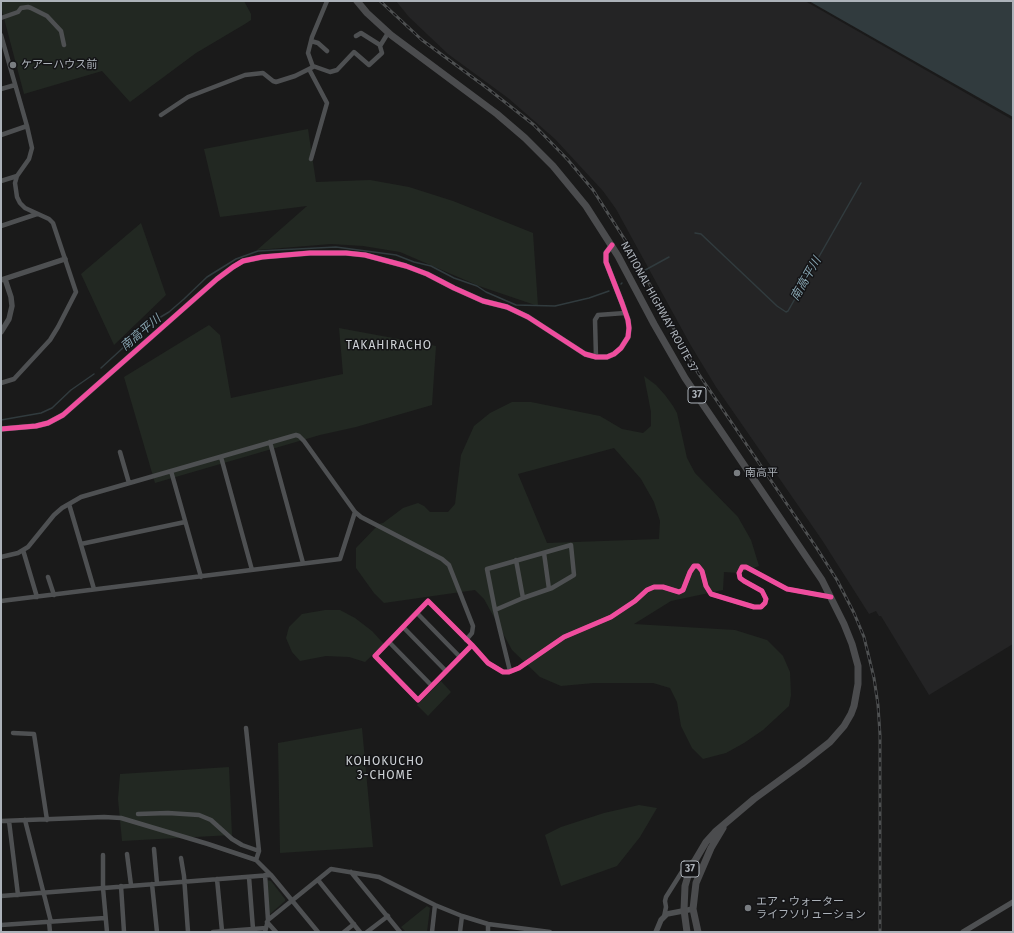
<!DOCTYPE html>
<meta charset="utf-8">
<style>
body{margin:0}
#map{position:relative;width:1014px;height:933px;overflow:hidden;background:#1a1a1a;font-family:"Fira Sans",sans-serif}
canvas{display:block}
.frame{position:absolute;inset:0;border:2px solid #acb2b9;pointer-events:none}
</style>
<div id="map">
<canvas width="1014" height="933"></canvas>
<div class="frame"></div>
</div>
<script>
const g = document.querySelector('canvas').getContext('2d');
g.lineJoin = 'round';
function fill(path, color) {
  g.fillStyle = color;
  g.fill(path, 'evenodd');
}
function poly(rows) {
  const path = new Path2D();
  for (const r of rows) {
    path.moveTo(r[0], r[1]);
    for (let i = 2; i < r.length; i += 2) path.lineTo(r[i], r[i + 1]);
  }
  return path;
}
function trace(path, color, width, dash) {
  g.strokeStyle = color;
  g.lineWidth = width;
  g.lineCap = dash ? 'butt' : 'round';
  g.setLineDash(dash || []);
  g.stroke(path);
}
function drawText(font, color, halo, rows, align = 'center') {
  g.font = font + ' "Fira Sans","Noto Sans JP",sans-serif';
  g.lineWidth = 3;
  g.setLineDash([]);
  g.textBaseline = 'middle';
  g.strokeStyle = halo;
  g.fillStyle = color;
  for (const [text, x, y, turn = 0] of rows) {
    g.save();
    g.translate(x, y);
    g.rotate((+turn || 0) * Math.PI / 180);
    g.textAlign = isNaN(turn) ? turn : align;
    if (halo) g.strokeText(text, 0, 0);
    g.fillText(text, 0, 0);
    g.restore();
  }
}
const built = poly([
 [396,1,805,1,1013,120,1013,644,929,695,881,616,879,616,876,611,869,614,822,540,716,387,690,344,616,209,603,191,555,139,508,98,448,54,409,17]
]);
const green = poly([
 [1,1,244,1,251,14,251,20,245,24,196,53,130,102,102,71,24,94,1,7],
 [308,129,316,182,370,180,409,187,453,201,533,233,538,306,479,286,400,252,363,246,331,244,257,250,307,206,220,217,204,149],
 [141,223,166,295,114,345,81,274],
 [209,325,220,335,231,398,343,374,339,328,436,346,432,405,356,427,320,435,155,483,124,377],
 [644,376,656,385,665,395,673,406,677,413,687,458,695,473,738,517,751,540,759,566,739,573,724,572,723,590,671,601,634,624,735,630,767,640,783,656,790,672,791,695,789,706,763,730,744,743,726,753,703,759,692,748,681,726,677,702,670,688,653,683,594,683,561,686,540,677,512,650,484,599,475,590,384,603,374,593,356,568,356,548,379,524,383,523,403,508,418,503,424,506,430,512,448,512,455,504,461,455,474,426,490,413,512,402,531,402,600,416,622,429,643,433,651,426,651,412],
 [614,448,641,479,654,502,660,521,659,539,547,543,518,474],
 [325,610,340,610,355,618,372,631,384,644,365,662,349,657,326,656,300,661,292,652,286,638,289,627,302,614],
 [441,681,451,692,428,716,417,705],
 [362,728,373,847,280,853,278,743],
 [229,767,232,835,122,841,118,799,120,774],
 [639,805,657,808,640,837,617,866,561,886,545,835,561,827,604,813],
 [266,880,271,881,285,899,285,901,269,915],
 [427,906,430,908,427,932,406,932,401,927]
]);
const water = poly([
 [809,1,1013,1,1013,117,923,66]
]);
const stream = poly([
 [695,233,701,234,777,306,786,312,788,311,861,183],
 [638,274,669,257],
 [621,284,622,283],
 [101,368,149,324,169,312,184,299,207,277,236,259,258,251,336,247,396,255,414,262,431,266,454,278,477,286,486,292,516,305,555,306,589,298,609,291],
 [1,420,41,413,52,408,71,390,94,374]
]);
const minor = poly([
 [1,18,18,12,21,8,28,7,31,8,47,16,61,31,64,45],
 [1,35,27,126,32,148,29,159,17,176,15,183,17,197,20,203,25,208,49,219,53,223,76,292,58,327,50,340,14,379,1,383],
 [356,36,361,33,380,45],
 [311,41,318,43,327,51],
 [313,66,330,72,337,70,354,52,369,65,382,53,380,46,388,33],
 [309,69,327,103,311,159],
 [1,89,15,85],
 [161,115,188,97,245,75,263,73,273,81,276,82,295,76,313,67,308,53,312,37,327,1],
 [1,135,27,126],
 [1,181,17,176],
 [1,226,37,214],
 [596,357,595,320,598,315,625,313],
 [270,442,303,563],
 [120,452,129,483],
 [221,457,252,570],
 [171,471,201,577],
 [69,504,94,589],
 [81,544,185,522],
 [571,545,574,575,552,588,523,598,495,610,487,569,571,545],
 [23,550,37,597],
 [544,553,549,589],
 [1,557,18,553,28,547,54,515,62,508,81,497,296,435,299,436,304,441,355,512,361,517,442,559,449,565,473,626,472,633,466,640],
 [516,560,523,598],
 [48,577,54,595],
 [1,601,340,559,355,512],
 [495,610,510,671],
 [417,613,460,657],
 [403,627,446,671],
 [389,642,432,686],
 [472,645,418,700,375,656,428,601,472,645,488,663,503,672,509,672,519,668,564,637,611,617,635,601,647,590,654,587,663,587,679,592,683,590,690,572,694,566,698,566,702,571,706,586,711,594,754,607,761,607,765,603,766,599,762,591,744,581,740,578,739,573,742,567,746,567,787,589,831,597],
 [246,728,259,851,256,860],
 [13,733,34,734,47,820],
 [138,814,168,813,199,815,211,820,232,839,242,845,259,851],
 [25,820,51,922],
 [1,821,104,817,121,818,208,844,256,860,271,875,318,932],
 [9,821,18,895],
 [154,849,157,883],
 [127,854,131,885],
 [103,855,103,888,107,932],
 [181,858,184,876,188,932],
 [351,872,400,932],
 [249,877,253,929],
 [217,879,222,931],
 [318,880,360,932],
 [152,884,157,932],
 [121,886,124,932],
 [1,896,271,875],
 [664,917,666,907,665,901,666,897,683,870,692,862],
 [268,920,331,869,379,877,435,905,462,916,488,924,550,932],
 [49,922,50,932],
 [267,922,276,932],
 [1,925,105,918],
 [213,932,266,928],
 [265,932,268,920,265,875],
 [344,932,354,924],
 [367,932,388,916],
 [432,932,435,905],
 [460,932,462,916],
 [488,932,488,924]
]);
const tertiary = poly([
 [1,280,65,259],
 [1,332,9,319,12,306,11,297,5,279],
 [1,429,36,426,48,423,63,415,217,279,233,267,243,261,262,257,310,253,346,253,365,255,406,266,427,274,454,288,483,301,507,307,528,317,585,354,596,357,607,357,614,354,621,348,628,337,629,328,628,320,622,303,606,262,606,253,612,245],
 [656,932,661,920,667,914,693,909],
 [963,932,1013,902]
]);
const trunk = poly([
 [357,1,367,13,391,35,497,114,525,138,553,166,586,206,618,256,654,324,685,378,822,580,844,624,852,644,858,666,858,684,854,706,851,714,844,726,830,742,802,764,754,799,715,832,706,842,690,869,685,886,684,910,687,932],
 [698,932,693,909,696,883,711,848,723,828]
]);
const rail = poly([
 [380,1,422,40,487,88,534,125,568,160,593,190,627,243,698,373,816,547,837,580,854,613,864,637,874,678,878,705,880,735,880,932]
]);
const cycleway = poly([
 [1,429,36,426,48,423,63,415,217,279,233,267,243,261,262,257,310,253,346,253,365,255,406,266,427,274,454,288,483,301,507,307,528,317,585,354,596,357,607,357,614,354,621,348,628,337,629,328,628,320,622,303,606,262,606,253,612,245],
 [472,645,418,700,375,656,428,601,472,645,488,663,503,672,509,672,519,668,564,637,611,617,635,601,647,590,654,587,663,587,679,592,683,590,690,572,694,566,698,566,702,571,706,586,711,594,754,607,761,607,765,603,766,599,762,591,744,581,740,578,739,573,742,567,746,567,787,589,831,597]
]);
const markers = [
 [13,65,4,"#797d81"],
 [737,473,4,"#797d81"],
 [748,908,4,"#797d81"]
];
const shields = [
 [697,395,18],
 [690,869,18]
];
const shieldNames = [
 ["37",697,395],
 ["37",690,869]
];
const poiNames = [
 ["ケアーハウス前",21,65],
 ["南高平",745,473],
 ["エア・ウォーター",756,902],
 ["ライフソリューション",756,915]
];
const streetNames = [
 ["NATIONAL HIGHWAY ROUTE 37",659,307,61]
];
const waterNames = [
 ["南高平川",806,279,-60],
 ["南高平川",141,333,-40]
];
const neighbourhoodNames = [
 ["TAKAHIRACHO",389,346],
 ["KOHOKUCHO",385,762],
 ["3-CHOME",385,776]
];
fill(built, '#242425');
fill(green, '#222822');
fill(water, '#313b3e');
trace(stream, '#313b3e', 1.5);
trace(minor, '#4e5052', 4.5);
trace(tertiary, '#4e5052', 5.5);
trace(trunk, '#4b4c4e', 7);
trace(rail, '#4e5051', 3);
trace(rail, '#141416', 1.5, [4.5]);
trace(cycleway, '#ef4d9e', 5);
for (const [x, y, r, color] of markers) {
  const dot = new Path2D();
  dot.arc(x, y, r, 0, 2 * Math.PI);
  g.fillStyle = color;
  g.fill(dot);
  trace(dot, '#141416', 1.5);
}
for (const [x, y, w] of shields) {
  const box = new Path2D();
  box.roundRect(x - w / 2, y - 8, w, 16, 3);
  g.fillStyle = '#141416';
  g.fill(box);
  trace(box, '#acb2b9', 1);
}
drawText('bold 10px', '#acb2b9', null, shieldNames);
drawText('11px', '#acb2b9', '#141416', poiNames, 'left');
drawText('11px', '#acb2b9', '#141416', streetNames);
drawText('italic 12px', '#87a4b0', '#141416', waterNames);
g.letterSpacing = '1px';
drawText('12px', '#cdd1d5', '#141416', neighbourhoodNames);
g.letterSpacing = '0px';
</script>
